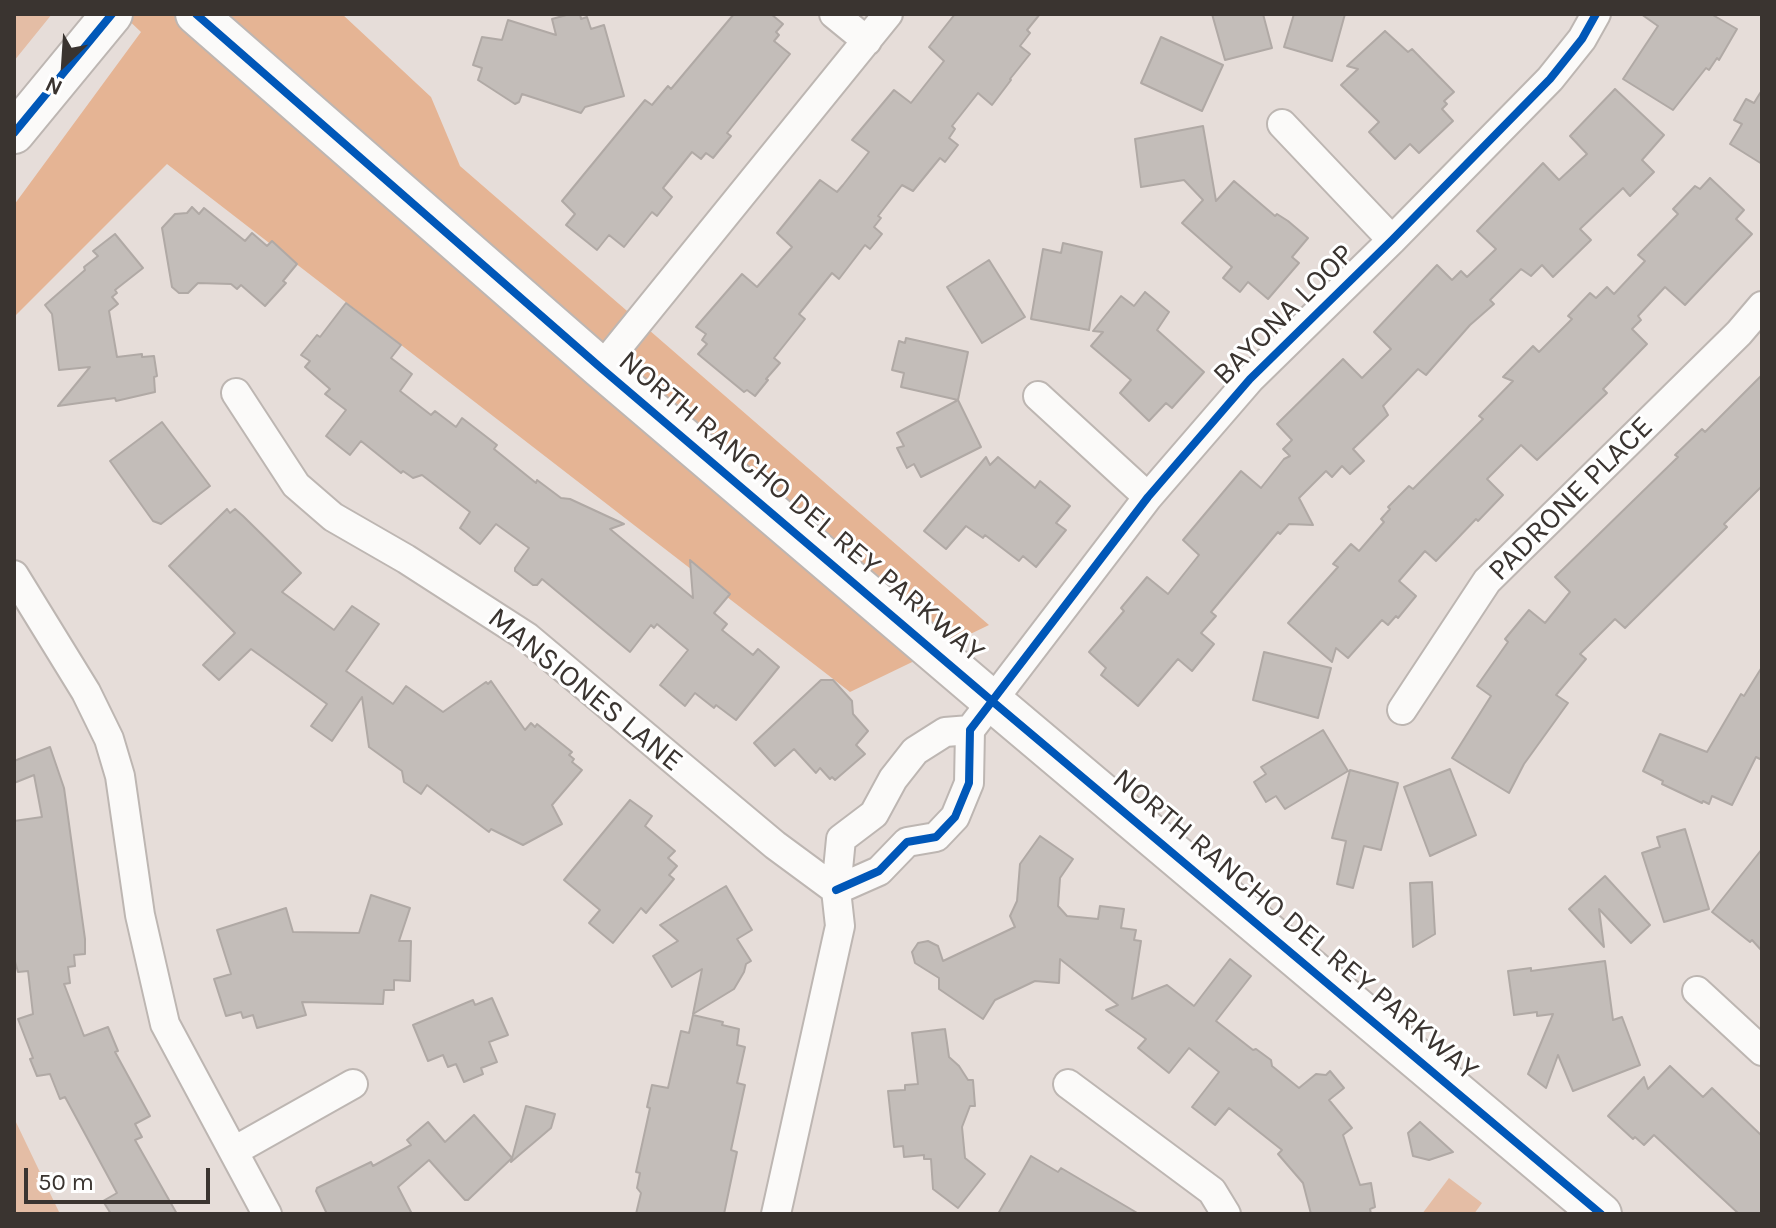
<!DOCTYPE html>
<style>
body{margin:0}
#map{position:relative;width:1776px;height:1228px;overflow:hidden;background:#e6ddd9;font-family:Karla,sans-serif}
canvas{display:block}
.frame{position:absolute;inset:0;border:16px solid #3a3430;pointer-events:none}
.north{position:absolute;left:24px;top:24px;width:80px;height:80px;-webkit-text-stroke:6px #fff;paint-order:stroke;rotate:205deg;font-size:22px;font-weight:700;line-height:32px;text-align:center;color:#3a3430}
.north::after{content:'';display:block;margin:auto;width:28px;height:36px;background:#3a3430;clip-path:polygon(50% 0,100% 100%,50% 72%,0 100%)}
.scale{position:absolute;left:24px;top:1168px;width:186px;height:36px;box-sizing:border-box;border:4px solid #3a3430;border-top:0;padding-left:10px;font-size:24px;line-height:28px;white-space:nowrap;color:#3a3430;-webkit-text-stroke:6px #fff;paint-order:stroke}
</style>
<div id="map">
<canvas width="1776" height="1228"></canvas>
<div class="frame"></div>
<div class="north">N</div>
<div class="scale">50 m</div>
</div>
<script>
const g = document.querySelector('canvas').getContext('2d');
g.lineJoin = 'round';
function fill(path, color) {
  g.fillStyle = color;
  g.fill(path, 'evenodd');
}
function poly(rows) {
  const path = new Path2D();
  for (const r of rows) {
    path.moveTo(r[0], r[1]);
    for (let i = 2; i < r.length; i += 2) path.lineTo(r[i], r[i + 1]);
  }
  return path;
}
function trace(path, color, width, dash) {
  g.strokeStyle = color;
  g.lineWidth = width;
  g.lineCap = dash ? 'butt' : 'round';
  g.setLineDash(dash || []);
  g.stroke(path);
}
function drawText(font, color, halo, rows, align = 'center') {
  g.font = font + ' Karla,sans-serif';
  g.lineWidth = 6;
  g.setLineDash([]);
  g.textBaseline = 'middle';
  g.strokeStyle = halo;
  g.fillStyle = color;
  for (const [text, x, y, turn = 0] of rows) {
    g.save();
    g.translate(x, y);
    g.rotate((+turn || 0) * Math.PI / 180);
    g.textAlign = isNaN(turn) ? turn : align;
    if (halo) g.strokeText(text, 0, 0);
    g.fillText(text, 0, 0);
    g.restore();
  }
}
const green = poly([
 [14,14,52,14,14,61],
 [14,1118,60,1214,14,1214],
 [1449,1178,1482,1203,1474,1214,1422,1214]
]);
const forest = poly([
 [122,14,342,14,431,97,460,166,989,625,850,692,167,164,14,317,14,205,141,32]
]);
const building = poly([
 [570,14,580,14,581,19,587,17,591,29,604,25,624,96,585,107,581,113,522,94,519,102,515,104,478,80,482,68,473,65,482,37,502,40,508,20,556,35,552,19,570,14],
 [734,14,771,14,783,24,776,32,779,35,774,41,790,54,727,133,731,136,713,158,706,153,701,159,692,152,663,188,672,197,657,216,652,212,624,247,609,235,597,250,566,225,575,214,562,201,645,100,652,105,668,86,671,89,734,14],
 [955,14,1040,14,1027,30,1030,33,1020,46,1030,54,1010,79,1011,80,992,105,978,93,952,126,955,129,949,138,958,145,945,162,940,158,913,191,902,185,878,216,881,218,874,227,882,234,870,249,865,245,839,279,832,273,799,314,805,319,774,358,780,363,766,379,768,380,755,396,747,390,744,392,698,354,707,344,702,340,706,334,696,327,742,274,757,287,792,247,777,233,820,180,837,192,843,185,869,152,852,140,894,90,911,103,944,61,929,47,955,14],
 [1212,14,1263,14,1272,48,1225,60,1212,14],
 [1294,14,1345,14,1332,61,1284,47,1294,14],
 [1641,14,1711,14,1737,29,1719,60,1717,58,1709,70,1706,68,1673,110,1623,79,1658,26,1641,14],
 [1385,31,1408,52,1412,49,1454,92,1444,101,1447,104,1442,109,1453,121,1419,153,1410,144,1395,159,1369,132,1379,122,1341,85,1358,69,1347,66,1385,31],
 [1161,37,1223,65,1202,111,1141,83,1161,37],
 [1615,89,1664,135,1642,160,1654,172,1630,196,1623,188,1580,229,1591,240,1553,277,1542,265,1531,276,1521,269,1490,300,1494,304,1470,325,1426,375,1418,369,1383,406,1388,415,1353,449,1364,461,1350,474,1342,466,1332,477,1326,471,1299,498,1313,525,1289,524,1280,534,1278,532,1211,612,1216,616,1201,633,1214,644,1192,671,1178,659,1138,706,1101,675,1106,668,1089,652,1124,611,1121,608,1147,577,1168,594,1199,555,1183,540,1241,471,1261,488,1284,459,1290,456,1283,449,1292,440,1277,424,1343,359,1362,378,1391,349,1374,332,1437,265,1452,280,1461,271,1467,277,1496,249,1477,231,1543,163,1559,180,1587,154,1570,136,1615,89],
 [1762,90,1762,164,1730,144,1742,124,1734,120,1746,99,1754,103,1762,90],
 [1203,126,1216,201,1234,181,1275,216,1277,214,1288,221,1308,238,1292,257,1299,263,1268,299,1248,282,1240,292,1223,278,1232,267,1182,223,1203,200,1184,180,1141,187,1135,139,1203,126],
 [1710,178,1744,210,1736,219,1752,234,1685,305,1665,287,1638,316,1641,320,1632,329,1647,344,1603,389,1607,393,1537,460,1521,445,1487,479,1503,495,1478,521,1476,519,1436,561,1425,551,1399,581,1416,596,1398,618,1396,616,1388,625,1382,620,1348,658,1336,648,1332,662,1288,623,1338,567,1333,564,1351,544,1359,551,1384,522,1381,519,1390,509,1388,507,1409,486,1413,489,1483,419,1479,416,1513,381,1503,377,1533,346,1539,352,1572,319,1568,316,1590,293,1596,298,1607,287,1614,294,1645,261,1638,255,1678,214,1673,209,1695,186,1700,189,1710,178],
 [192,207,199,214,204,208,245,241,252,233,267,246,272,241,297,264,283,281,286,283,265,306,241,285,237,289,231,284,198,283,188,293,179,293,172,287,162,228,175,214,187,213,192,207],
 [115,234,143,268,115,290,117,293,112,297,118,304,109,311,117,357,142,354,142,357,154,356,157,376,154,377,155,392,116,401,115,398,58,406,90,367,59,370,52,314,45,305,85,270,84,267,98,256,93,251,115,234],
 [1063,243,1102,252,1089,330,1031,319,1043,249,1061,253,1063,243],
 [989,260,1025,317,982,343,947,287,989,260],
 [1145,292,1169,312,1157,330,1204,372,1172,408,1166,403,1149,421,1120,393,1131,380,1091,346,1103,332,1093,331,1121,296,1134,306,1145,292],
 [346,303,401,345,391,358,412,374,400,391,431,415,435,411,456,427,462,418,497,445,494,449,536,483,537,480,561,498,570,499,624,524,610,529,693,598,690,560,730,594,714,613,727,624,722,630,753,655,758,649,779,667,736,720,716,705,714,708,695,693,685,706,660,685,688,650,657,624,654,628,651,625,630,652,542,579,537,585,533,585,515,571,515,568,529,548,496,524,480,544,460,528,470,512,422,475,413,478,403,471,401,473,361,441,350,455,326,436,346,410,325,394,330,389,305,367,310,361,301,355,317,335,320,337,346,303],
 [906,338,968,352,958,400,901,387,904,373,892,370,899,341,905,343,906,338],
 [1762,375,1762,486,1724,524,1727,527,1625,628,1615,619,1580,654,1586,659,1556,695,1568,703,1524,764,1509,793,1452,758,1491,696,1477,686,1508,642,1505,639,1529,610,1545,623,1570,592,1555,577,1678,457,1675,455,1702,429,1705,432,1762,375],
 [958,400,981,447,921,477,914,464,907,468,897,448,904,446,897,433,958,400],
 [162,422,210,486,161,524,153,521,110,461,162,422],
 [986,457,990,465,998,457,1035,488,1040,481,1070,506,1056,523,1066,530,1036,567,1023,556,1019,561,985,535,983,538,966,526,946,549,924,531,986,457],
 [227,509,230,513,235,509,243,516,301,573,282,592,334,630,352,606,379,624,346,671,393,704,406,686,443,712,486,682,488,684,491,681,525,730,531,723,535,727,537,724,572,752,569,755,574,759,572,762,582,770,552,805,562,824,523,845,491,829,489,832,427,785,421,794,404,782,402,771,369,747,362,697,332,741,311,726,327,704,251,649,219,680,203,665,235,633,169,566,227,509],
 [1264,652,1331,668,1318,718,1253,700,1264,652],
 [1762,667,1762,760,1756,757,1732,805,1712,796,1709,804,1703,801,1702,803,1662,784,1663,781,1643,771,1660,734,1707,752,1741,694,1744,696,1762,667],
 [821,680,833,680,852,701,853,714,868,731,856,745,865,754,835,780,832,777,830,779,820,768,816,773,794,749,775,766,754,743,821,680],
 [1323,730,1348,771,1285,809,1276,796,1266,802,1254,782,1266,774,1261,767,1323,730],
 [50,747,64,788,85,939,85,954,74,955,75,966,68,967,70,983,64,984,84,1036,108,1027,118,1051,115,1052,150,1116,135,1124,142,1137,135,1140,177,1214,111,1214,103,1201,117,1193,65,1097,60,1099,50,1074,37,1076,30,1059,33,1058,18,1019,33,1014,28,971,18,972,14,958,14,821,42,817,34,775,14,783,14,761,50,747],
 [1450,769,1476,835,1430,856,1404,787,1450,769],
 [1350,770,1398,783,1381,850,1364,846,1353,888,1337,884,1346,841,1332,838,1350,770],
 [630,800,652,816,645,826,675,851,668,858,677,866,669,875,674,879,646,913,641,908,613,943,589,923,600,910,564,880,630,800],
 [1685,829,1709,909,1664,922,1642,853,1660,847,1657,837,1685,829],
 [1040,836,1073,859,1060,878,1058,906,1067,916,1098,919,1100,906,1124,909,1121,928,1136,930,1134,940,1141,941,1132,999,1167,985,1194,1006,1230,959,1251,976,1216,1021,1253,1050,1256,1049,1271,1060,1272,1066,1299,1088,1316,1074,1326,1075,1330,1071,1344,1088,1329,1100,1352,1128,1343,1135,1360,1185,1371,1183,1375,1207,1370,1209,1371,1214,1311,1214,1303,1183,1278,1154,1282,1150,1229,1108,1215,1125,1192,1107,1219,1072,1189,1048,1169,1073,1138,1048,1146,1039,1106,1010,1118,1005,1060,959,1059,983,1035,981,995,1000,983,1019,939,989,939,978,915,963,912,952,918,943,928,941,938,946,943,961,1015,927,1010,916,1017,901,1020,864,1040,836],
 [1762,849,1762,951,1752,940,1750,942,1712,912,1762,849],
 [1605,876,1650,925,1631,943,1599,909,1604,947,1569,909,1605,876],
 [1432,882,1435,934,1413,947,1410,883,1432,882],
 [726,886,752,930,737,939,751,961,746,964,744,972,734,989,693,1014,702,969,672,987,653,956,678,941,660,925,726,886],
 [371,895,410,908,399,941,411,941,410,981,394,980,394,990,384,990,383,1004,302,1002,306,1015,257,1028,253,1015,243,1018,241,1012,226,1016,214,979,231,974,217,930,286,908,293,932,359,933,371,895],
 [1605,961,1613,1020,1622,1017,1640,1065,1573,1091,1558,1055,1546,1088,1528,1074,1553,1014,1537,1016,1537,1012,1514,1015,1508,971,1531,968,1531,971,1605,961],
 [492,998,508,1035,489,1042,497,1062,481,1068,483,1074,464,1082,456,1064,448,1067,443,1055,428,1061,413,1025,473,1000,475,1005,492,998],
 [693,1015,723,1022,722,1025,739,1029,737,1045,745,1047,737,1083,745,1085,731,1150,737,1152,724,1214,636,1214,641,1193,637,1188,640,1173,636,1172,650,1108,647,1107,652,1085,668,1088,681,1031,689,1033,693,1015],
 [945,1029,949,1057,959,1066,968,1080,973,1080,975,1106,970,1106,962,1127,965,1158,985,1174,958,1208,933,1189,931,1159,924,1159,924,1155,904,1157,903,1146,894,1147,888,1091,905,1090,905,1085,918,1084,912,1033,945,1029],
 [1670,1066,1703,1097,1712,1088,1762,1136,1762,1214,1739,1214,1654,1135,1644,1145,1635,1137,1633,1139,1608,1116,1644,1077,1648,1089,1670,1066],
 [526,1106,555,1114,551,1128,511,1162,526,1106],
 [474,1115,512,1158,468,1200,465,1200,429,1160,398,1187,412,1214,327,1214,316,1191,317,1188,371,1162,373,1166,411,1145,407,1140,428,1122,445,1142,474,1115],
 [1420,1122,1453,1152,1429,1160,1413,1156,1408,1133,1420,1122],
 [1031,1156,1058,1172,1061,1168,1139,1214,998,1214,1031,1156]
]);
const street = poly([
 [834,14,867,41],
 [1282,124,1392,240],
 [601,368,888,14],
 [236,393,296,485,333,517,406,559,527,637,775,845,836,890],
 [1038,396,1148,497],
 [14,575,86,692,109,739,120,776,140,915,165,1024,267,1214],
 [1402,710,1487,581,1739,333,1762,306],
 [836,890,879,871,907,842,936,837,955,817,969,783,970,730,1148,497,1250,379,1392,240,1550,79,1582,39,1596,14],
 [1697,991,1762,1051],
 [1068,1084,1212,1191,1226,1214],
 [234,1151,353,1084],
 [776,1214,840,926,836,890,841,839,874,814,893,779,915,751,945,732,970,730]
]);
const secondary = poly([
 [196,14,601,368,992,701,1601,1214],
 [14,133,112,14]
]);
const cycleway = poly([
 [196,14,601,368,992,701,1601,1214],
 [14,133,112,14],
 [836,890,879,871,907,842,936,837,955,817,969,783,970,730,1148,497,1250,379,1392,240,1550,79,1582,39,1596,14]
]);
const streetNames = [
 ["BAYONA LOOP",1284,315,-45],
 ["PADRONE PLACE",1571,499,-45],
 ["NORTH RANCHO DEL REY PARKWAY",801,507,40],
 ["MANSIONES LANE",585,690,39],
 ["NORTH RANCHO DEL REY PARKWAY",1295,925,40]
];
fill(green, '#e4bda5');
fill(forest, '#e5b494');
fill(building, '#c3bdb9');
trace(building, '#b0a9a5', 2);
trace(street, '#bdb6b2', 32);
trace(secondary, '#bdb6b2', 44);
trace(street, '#fbfaf9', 28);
trace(secondary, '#fbfaf9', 40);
trace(cycleway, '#0057b8', 8);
drawText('30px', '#3a3430', '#fff', streetNames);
</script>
